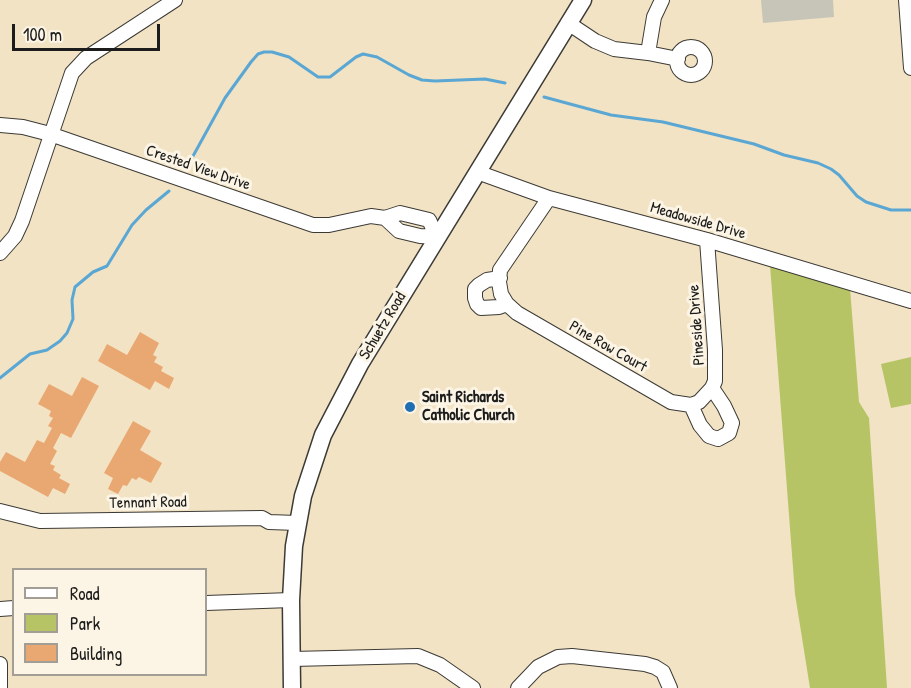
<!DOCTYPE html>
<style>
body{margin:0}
#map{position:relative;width:911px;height:688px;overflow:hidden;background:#f2e3c5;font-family:"Patrick Hand",sans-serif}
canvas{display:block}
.legend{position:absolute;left:12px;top:568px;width:195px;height:108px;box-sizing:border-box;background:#fcf5e5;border:2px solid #a29e95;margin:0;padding:8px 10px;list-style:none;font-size:18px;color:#1c1c1c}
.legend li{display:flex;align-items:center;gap:12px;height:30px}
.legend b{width:30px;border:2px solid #a29e95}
.scale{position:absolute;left:12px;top:24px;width:148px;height:27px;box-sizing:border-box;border:3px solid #1c1c1c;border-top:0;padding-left:8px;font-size:18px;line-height:21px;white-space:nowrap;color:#1c1c1c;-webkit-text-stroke:4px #fcf5e5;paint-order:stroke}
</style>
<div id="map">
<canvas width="911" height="688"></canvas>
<ul class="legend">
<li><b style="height:8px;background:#fff"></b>Road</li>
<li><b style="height:16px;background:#b7c465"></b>Park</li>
<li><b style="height:16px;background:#e9a871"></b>Building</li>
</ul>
<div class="scale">100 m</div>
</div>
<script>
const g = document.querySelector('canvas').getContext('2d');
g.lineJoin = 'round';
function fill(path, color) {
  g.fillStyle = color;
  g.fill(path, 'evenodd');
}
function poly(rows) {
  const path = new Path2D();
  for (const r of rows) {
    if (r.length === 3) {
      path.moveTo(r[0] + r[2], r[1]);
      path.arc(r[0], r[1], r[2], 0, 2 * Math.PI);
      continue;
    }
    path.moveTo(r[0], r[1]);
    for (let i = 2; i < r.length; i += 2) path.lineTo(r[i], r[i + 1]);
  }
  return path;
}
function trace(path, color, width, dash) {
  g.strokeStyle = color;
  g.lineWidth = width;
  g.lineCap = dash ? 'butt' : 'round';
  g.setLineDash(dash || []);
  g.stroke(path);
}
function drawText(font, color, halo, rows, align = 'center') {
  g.font = font + ' "Patrick Hand",sans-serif';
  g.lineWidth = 6;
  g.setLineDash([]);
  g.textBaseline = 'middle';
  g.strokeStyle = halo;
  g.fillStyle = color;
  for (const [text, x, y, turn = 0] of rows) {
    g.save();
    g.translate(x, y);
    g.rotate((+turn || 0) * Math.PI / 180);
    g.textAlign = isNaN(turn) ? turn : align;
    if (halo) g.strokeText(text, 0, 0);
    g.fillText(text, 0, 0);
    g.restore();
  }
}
const industrial = poly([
 [761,0,833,0,834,17,763,23]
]);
const green = poly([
 [770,265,850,288,859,402,869,418,887,688,810,688,795,594],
 [911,357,911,404,891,408,881,364]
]);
const stream = poly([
 [544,97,611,115,663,122,754,144,784,155,818,163,831,169,839,175,857,196,866,202,891,210,911,210],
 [187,167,225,98,251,62,258,54,264,52,272,52,289,57,318,77,330,77,356,57,363,54,377,57,409,75,422,80,435,81,485,79,505,83],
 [0,378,30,354,47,350,60,341,67,333,73,319,72,300,75,287,93,272,107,266,132,225,146,210,169,191]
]);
const building = poly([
 [140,332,159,343,153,355,157,357,154,362,163,367,161,371,174,378,169,389,155,381,150,390,98,361,107,344,127,355],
 [82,377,99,386,71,438,61,433,53,448,57,451,50,464,55,466,53,470,61,475,59,478,70,484,65,494,53,488,48,497,0,471,0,462,6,452,25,462,37,440,44,443,52,428,48,426,53,418,49,416,51,411,38,404,49,384,72,396],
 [133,421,151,431,140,450,162,463,151,483,139,477,136,480,132,478,127,486,123,485,118,494,108,489,113,478,104,473]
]);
const minor = poly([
 [906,0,911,68],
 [568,23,595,41,614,49,648,53,678,59],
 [691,61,14],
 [648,53,654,17,662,0],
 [0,125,23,127,50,134,313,225,329,225,371,216,385,218,399,231,420,236,437,237,429,220,400,213,385,218],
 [477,172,549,198,707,240,911,301],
 [549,198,500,270,499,282,501,294,507,304,517,313,671,402,691,405,699,402,712,388,715,381,715,350,707,240],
 [0,253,15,236,22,221,72,73,86,58,175,0],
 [500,278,487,280,479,285,475,289,475,298,477,304,481,308,499,307,507,304],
 [691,405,700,425,709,436,718,439,729,433,732,423,724,406,712,388],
 [0,511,40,521,262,518,269,522,297,523],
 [206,603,291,600],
 [0,609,14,608],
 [292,659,418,656,440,665,473,688],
 [0,664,0,688],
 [518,688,538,667,558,657,572,656,645,664,655,667,663,672,670,688]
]);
const major = poly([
 [292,688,291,600,294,546,303,496,323,435,360,364,583,0]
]);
const markers = [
 [410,407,6,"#1f6fb2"]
];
const streetNames = [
 ["Crested View Drive",198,168,19],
 ["Meadowside Drive",698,221,16],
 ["Pineside Drive",697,325,-94],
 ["Schuetz Road",383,326,-59],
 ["Pine Row Court",608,347,30],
 ["Tennant Road",148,503,-1]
];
const poiNames = [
 ["Saint Richards",422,398],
 ["Catholic Church",422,416]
];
fill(industrial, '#c7c5b8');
fill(green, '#b7c465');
trace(stream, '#5ba7d4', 3);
fill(building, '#e9a871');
trace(minor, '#3c3a35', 16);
trace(major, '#3c3a35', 19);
trace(minor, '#fff', 14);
trace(major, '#fff', 16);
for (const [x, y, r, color] of markers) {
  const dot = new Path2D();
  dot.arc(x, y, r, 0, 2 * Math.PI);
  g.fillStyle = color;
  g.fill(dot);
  trace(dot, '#fcf5e5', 2);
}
drawText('16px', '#1c1c1c', '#fcf5e5', streetNames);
drawText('bold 16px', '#1c1c1c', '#fcf5e5', poiNames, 'left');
</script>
